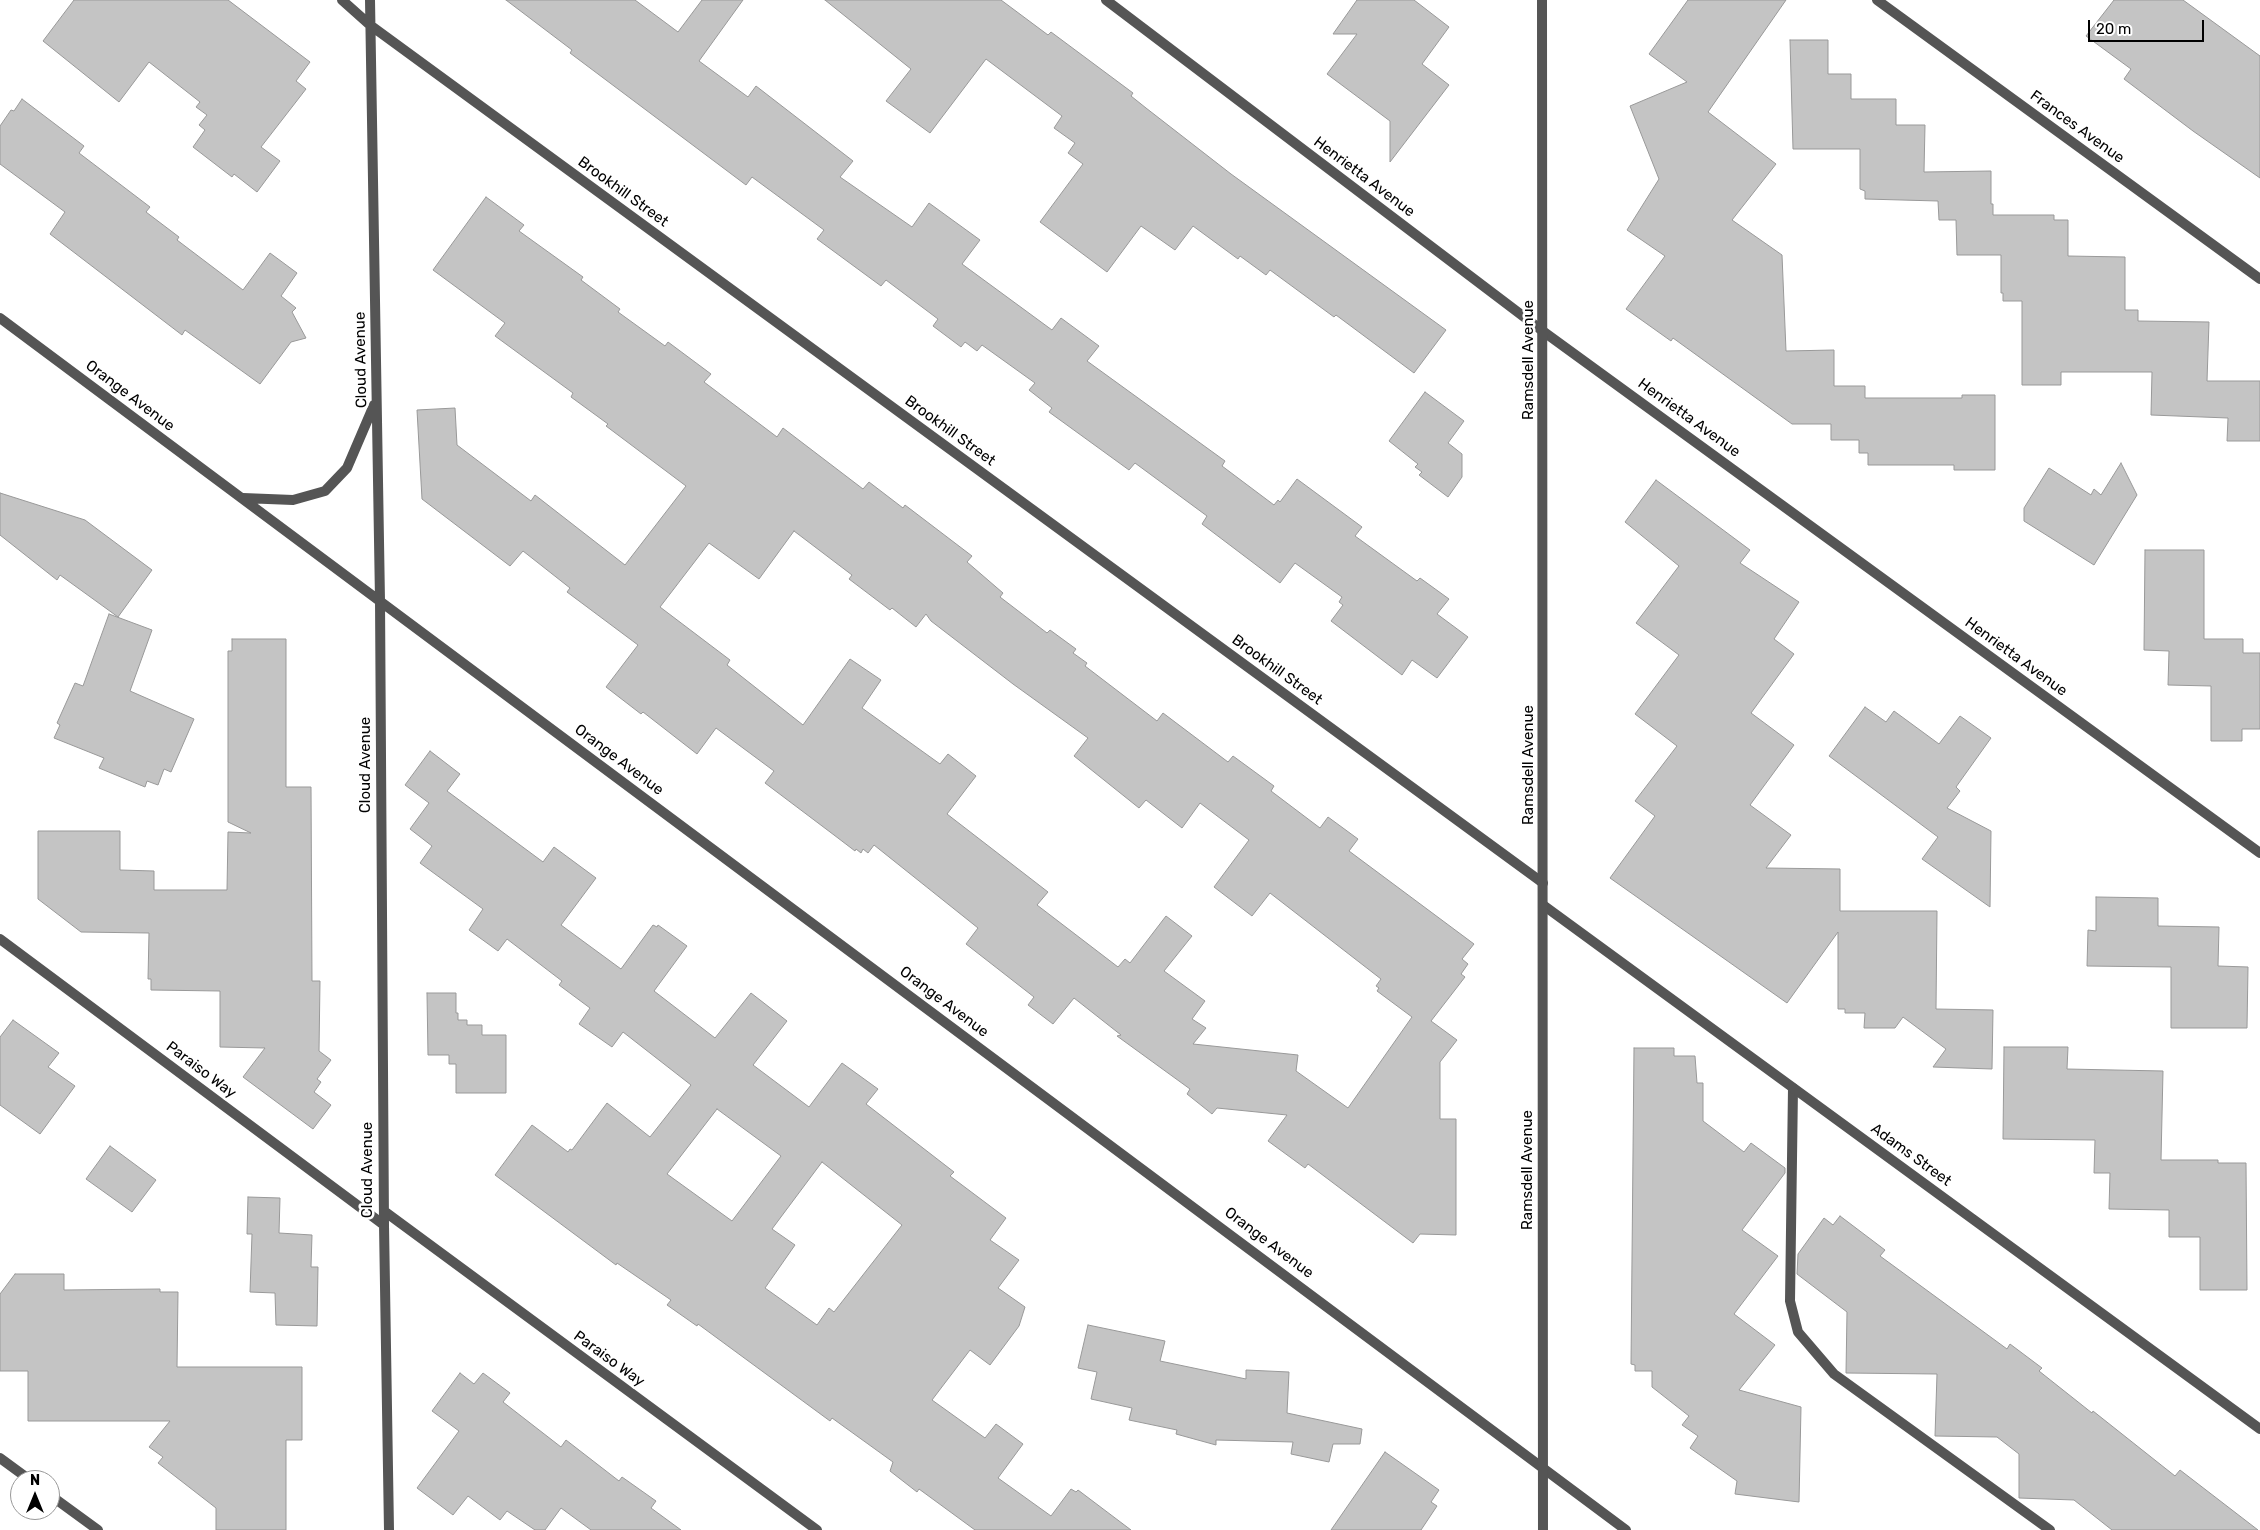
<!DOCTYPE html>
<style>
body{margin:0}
#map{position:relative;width:2260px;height:1530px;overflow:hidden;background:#fff;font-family:Rubik,sans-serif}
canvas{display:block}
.north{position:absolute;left:10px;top:1470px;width:50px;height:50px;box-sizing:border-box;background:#fff;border:1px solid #999;border-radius:50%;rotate:0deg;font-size:14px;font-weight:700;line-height:20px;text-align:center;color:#000}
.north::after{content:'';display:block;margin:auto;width:18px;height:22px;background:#000;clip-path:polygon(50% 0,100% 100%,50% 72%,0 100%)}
.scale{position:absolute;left:2088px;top:20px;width:116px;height:22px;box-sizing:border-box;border:2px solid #000;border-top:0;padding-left:6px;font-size:15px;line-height:18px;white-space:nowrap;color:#000;-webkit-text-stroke:4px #fff;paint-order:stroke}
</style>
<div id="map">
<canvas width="2260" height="1530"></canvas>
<div class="north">N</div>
<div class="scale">20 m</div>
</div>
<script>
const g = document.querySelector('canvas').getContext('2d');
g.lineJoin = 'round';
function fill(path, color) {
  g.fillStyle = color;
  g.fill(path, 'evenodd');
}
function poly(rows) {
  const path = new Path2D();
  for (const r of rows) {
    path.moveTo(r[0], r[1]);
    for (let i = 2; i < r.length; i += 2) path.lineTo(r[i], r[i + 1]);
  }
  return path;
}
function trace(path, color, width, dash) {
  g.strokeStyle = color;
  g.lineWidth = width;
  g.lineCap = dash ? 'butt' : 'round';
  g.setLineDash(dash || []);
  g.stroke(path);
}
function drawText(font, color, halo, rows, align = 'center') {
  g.font = font + ' Rubik,sans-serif';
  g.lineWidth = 5;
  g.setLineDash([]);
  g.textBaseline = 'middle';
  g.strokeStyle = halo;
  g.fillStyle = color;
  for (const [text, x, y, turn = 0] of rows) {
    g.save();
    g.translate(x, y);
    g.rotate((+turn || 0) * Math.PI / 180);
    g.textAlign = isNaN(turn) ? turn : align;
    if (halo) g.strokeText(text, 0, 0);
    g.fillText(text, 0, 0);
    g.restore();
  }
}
const building = poly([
 [74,0,228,0,310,62,296,81,306,89,261,147,280,161,257,192,234,174,232,177,193,147,205,130,199,125,207,115,196,107,200,102,149,62,119,102,43,41,74,0],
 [506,0,635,0,678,32,702,0,743,0,699,61,748,97,756,86,853,161,840,177,912,227,929,203,980,240,962,264,1052,330,1061,318,1099,346,1087,361,1225,461,1222,466,1274,505,1278,500,1280,502,1297,479,1362,527,1355,536,1417,581,1420,578,1449,599,1437,614,1468,637,1437,678,1412,660,1402,675,1331,621,1343,605,1339,602,1342,597,1295,563,1280,583,1202,524,1207,516,1135,463,1129,470,1049,412,1052,408,1029,390,1035,383,982,345,977,351,965,342,961,347,933,326,938,319,886,280,881,286,817,239,824,230,752,177,746,185,570,53,572,50,506,0],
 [825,0,1001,0,1048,35,1051,32,1133,93,1131,96,1146,108,1231,174,1446,330,1414,373,1336,315,1334,317,1270,270,1266,275,1240,256,1238,259,1193,226,1175,250,1141,226,1107,272,1040,222,1083,164,1068,153,1075,143,1054,128,1062,116,986,59,930,133,886,101,911,69,825,0],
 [1357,0,1414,0,1449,27,1422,64,1449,85,1390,162,1390,121,1327,74,1357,34,1333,34,1357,0],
 [1688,0,1786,0,1708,112,1776,164,1732,220,1782,255,1786,351,1834,350,1834,386,1865,386,1865,398,1962,398,1962,395,1995,395,1995,470,1954,470,1954,465,1868,465,1868,453,1859,453,1859,440,1831,440,1831,424,1792,424,1673,338,1671,341,1626,309,1665,256,1627,230,1659,179,1630,106,1687,82,1649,54,1688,0],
 [2114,0,2183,0,2260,56,2260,178,2193,131,2124,79,2131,69,2086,36,2114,0],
 [1790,40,1828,40,1828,74,1851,74,1851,99,1896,99,1896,125,1925,125,1924,172,1991,171,1991,204,1993,204,1993,215,2054,215,2054,220,2068,220,2068,256,2125,257,2125,310,2138,310,2138,321,2209,322,2207,381,2260,381,2260,441,2227,441,2228,418,2151,415,2152,372,2061,372,2061,385,2022,385,2022,301,2003,301,2003,293,2001,293,2001,255,1957,255,1956,220,1939,220,1938,201,1865,199,1865,191,1860,189,1860,149,1793,149,1790,40],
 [22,99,84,146,79,153,150,207,146,212,179,237,177,240,243,290,270,253,297,273,281,296,296,308,292,312,306,338,291,342,260,384,185,330,182,335,50,234,65,212,0,164,0,126,11,110,14,111,22,99],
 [486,197,524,225,519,231,583,277,581,280,620,309,618,312,665,346,668,342,711,374,704,382,777,437,783,428,863,489,869,482,903,508,905,505,972,556,967,562,1003,593,1000,597,1047,633,1050,630,1076,649,1073,653,1087,663,1085,666,1157,721,1163,713,1228,762,1233,756,1274,786,1271,791,1320,828,1328,817,1358,839,1349,851,1474,944,1462,959,1468,964,1461,974,1465,977,1431,1021,1457,1040,1440,1062,1440,1119,1456,1119,1456,1235,1420,1234,1413,1243,1308,1164,1305,1168,1268,1141,1287,1115,1217,1108,1212,1114,1187,1094,1190,1089,1117,1036,1121,1035,1074,998,1053,1024,1028,1005,1034,997,966,944,978,928,874,845,868,853,863,849,861,853,856,849,855,851,834,835,765,783,774,771,716,728,697,754,643,712,641,714,606,687,638,645,567,592,570,588,523,551,510,566,422,499,417,410,455,408,457,445,531,501,535,495,625,565,686,486,606,426,608,424,571,397,573,393,495,336,505,323,433,270,486,197],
 [794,531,852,575,849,579,890,610,892,608,916,627,926,614,931,621,1013,684,1088,738,1074,756,1139,808,1146,800,1182,828,1200,803,1249,840,1214,887,1252,916,1270,893,1381,979,1376,986,1379,988,1377,991,1412,1017,1348,1108,1296,1071,1298,1055,1193,1044,1206,1028,1192,1019,1205,1001,1164,971,1192,936,1166,916,1130,963,1125,959,1118,967,1037,905,1048,892,947,814,976,776,948,754,940,764,862,708,881,680,850,659,803,725,727,665,730,660,660,607,709,543,759,579,794,531],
 [1425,392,1464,421,1448,443,1462,454,1462,477,1448,497,1419,475,1422,472,1415,467,1418,464,1389,441,1425,392],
 [2121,463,2137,495,2094,565,2024,521,2024,508,2049,468,2091,495,2094,489,2101,495,2121,463],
 [1656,480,1750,550,1740,563,1799,602,1774,639,1794,654,1751,713,1794,745,1750,805,1791,835,1766,868,1840,869,1840,911,1937,911,1936,1009,1993,1010,1992,1069,1933,1067,1946,1049,1903,1017,1895,1028,1864,1028,1865,1013,1845,1013,1845,1009,1838,1009,1838,932,1787,1003,1610,878,1655,816,1635,801,1677,746,1635,714,1679,655,1636,623,1679,566,1625,522,1656,480],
 [0,493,85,520,152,570,118,617,60,575,57,580,0,535,0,493],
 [2145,550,2204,550,2204,639,2243,639,2243,653,2260,653,2260,729,2242,729,2242,741,2211,741,2211,686,2168,685,2169,651,2144,650,2145,550],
 [109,614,152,630,130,691,194,719,171,772,164,769,158,785,147,781,145,787,99,768,104,758,54,738,60,725,57,723,75,683,83,686,109,614],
 [232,639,286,639,286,787,311,787,312,981,320,981,319,1051,331,1060,317,1079,321,1082,314,1092,331,1105,313,1129,243,1077,265,1048,220,1047,220,991,151,990,151,979,148,979,149,933,81,932,38,899,38,831,120,831,120,870,154,871,154,890,227,890,228,832,251,833,228,822,228,651,232,651,232,639],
 [1865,707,1886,722,1894,711,1939,744,1960,716,1991,738,1956,787,1960,791,1947,808,1991,831,1990,907,1922,859,1938,837,1829,756,1865,707],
 [430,751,460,774,447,791,543,862,554,847,596,878,561,925,621,969,653,925,657,927,658,925,687,946,654,991,715,1038,751,993,787,1021,753,1065,809,1107,842,1063,878,1089,866,1104,954,1172,950,1176,1006,1218,990,1240,1019,1260,998,1288,1025,1307,1019,1326,990,1365,970,1350,932,1400,985,1438,996,1424,1023,1444,998,1478,1051,1516,1071,1489,1076,1492,1078,1490,1131,1530,975,1530,919,1489,917,1492,890,1471,893,1462,832,1418,830,1421,698,1324,697,1326,667,1305,671,1300,617,1263,616,1265,495,1175,532,1125,568,1152,570,1149,572,1150,607,1103,650,1137,691,1085,623,1032,612,1047,579,1024,590,1008,559,985,562,981,507,939,498,951,469,930,483,909,420,863,432,846,410,829,429,803,405,785,430,751],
 [717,1109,781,1156,732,1221,667,1174,717,1109],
 [822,1162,902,1225,834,1312,829,1308,817,1325,765,1288,795,1245,772,1229,822,1162],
 [2096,897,2158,898,2158,926,2219,927,2218,966,2248,967,2247,1028,2171,1028,2171,967,2087,966,2088,930,2096,931,2096,897],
 [427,993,456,993,456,1013,458,1013,458,1020,467,1020,467,1025,482,1025,482,1035,506,1035,506,1093,456,1093,456,1064,449,1064,449,1055,428,1055,427,993],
 [13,1020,59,1053,48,1067,75,1086,40,1134,0,1105,0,1037,13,1020],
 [2004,1047,2068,1047,2067,1069,2163,1071,2161,1160,2218,1160,2218,1163,2246,1163,2247,1290,2200,1290,2200,1237,2169,1237,2169,1210,2109,1209,2110,1173,2094,1173,2095,1140,2003,1139,2004,1047],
 [1634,1048,1674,1048,1674,1056,1695,1056,1697,1083,1703,1083,1703,1121,1744,1152,1751,1143,1785,1168,1785,1173,1742,1230,1778,1256,1734,1314,1775,1345,1739,1390,1801,1407,1799,1502,1735,1494,1737,1481,1690,1448,1698,1436,1682,1425,1689,1416,1652,1387,1652,1371,1635,1371,1635,1365,1631,1364,1634,1048],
 [110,1146,156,1180,132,1212,86,1179,110,1146],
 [248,1197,280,1198,279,1233,312,1235,311,1267,318,1267,317,1326,276,1325,275,1293,250,1292,252,1234,247,1234,248,1197],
 [1840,1216,1885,1250,1880,1256,2007,1349,2010,1344,2042,1368,2039,1371,2092,1413,2093,1411,2175,1476,2180,1470,2258,1530,2112,1530,2074,1500,2019,1498,2019,1454,1997,1437,1935,1436,1937,1374,1846,1373,1847,1312,1797,1274,1798,1254,1824,1218,1833,1225,1840,1216],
 [15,1274,64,1274,64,1290,160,1289,160,1292,178,1292,177,1367,302,1367,302,1440,286,1440,286,1530,216,1530,216,1508,158,1463,163,1457,149,1447,170,1421,28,1421,28,1371,0,1371,0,1294,15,1274],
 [1088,1325,1165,1341,1160,1361,1246,1379,1246,1370,1289,1372,1287,1413,1362,1429,1360,1444,1333,1444,1329,1462,1291,1454,1293,1442,1216,1440,1216,1445,1176,1434,1177,1430,1129,1420,1132,1408,1091,1399,1097,1372,1078,1368,1088,1325],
 [460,1373,474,1384,483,1373,510,1393,503,1402,561,1447,566,1440,619,1481,622,1477,656,1501,651,1508,681,1530,591,1530,561,1508,545,1530,535,1530,507,1511,500,1520,468,1496,453,1515,417,1488,459,1431,432,1411,460,1373],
 [1385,1452,1439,1490,1431,1502,1437,1506,1421,1530,1331,1530,1385,1452]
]);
const service = poly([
 [1793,1088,1790,1301,1798,1332,1834,1374,2050,1530]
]);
const minor = poly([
 [342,0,370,25,1543,883],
 [370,0,380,600,384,1225,389,1530],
 [1106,0,1544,332,2260,853],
 [1877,0,2260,279],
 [0,318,1626,1530],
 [243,498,293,500,325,491,347,468,374,405],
 [1543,905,2260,1429],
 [0,939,384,1225],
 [384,1211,817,1530],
 [0,1458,30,1480],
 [50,1495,98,1530]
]);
const tertiary = poly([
 [1542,0,1543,1530]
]);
const streetNames = [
 ["Frances Avenue",2077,127,36],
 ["Henrietta Avenue",1364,177,37],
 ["Brookhill Street",623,192,36],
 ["Cloud Avenue",361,360,-91],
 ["Ramsdell Avenue",1529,360,-90],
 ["Orange Avenue",130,396,37],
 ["Henrietta Avenue",1689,418,36],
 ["Brookhill Street",950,431,36],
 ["Henrietta Avenue",2016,657,36],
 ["Brookhill Street",1277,670,36],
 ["Orange Avenue",619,760,37],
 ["Cloud Avenue",366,765,-90],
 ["Ramsdell Avenue",1529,765,-90],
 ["Orange Avenue",944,1002,37],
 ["Paraiso Way",201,1070,37],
 ["Adams Street",1911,1155,36],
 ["Cloud Avenue",368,1170,-90],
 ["Ramsdell Avenue",1528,1170,-90],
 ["Orange Avenue",1269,1243,37],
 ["Paraiso Way",609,1359,36]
];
fill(building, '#c4c4c4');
trace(building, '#999', 1);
trace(service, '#555', 10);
trace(minor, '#555', 10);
trace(tertiary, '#555', 10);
drawText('15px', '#000', '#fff', streetNames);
</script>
